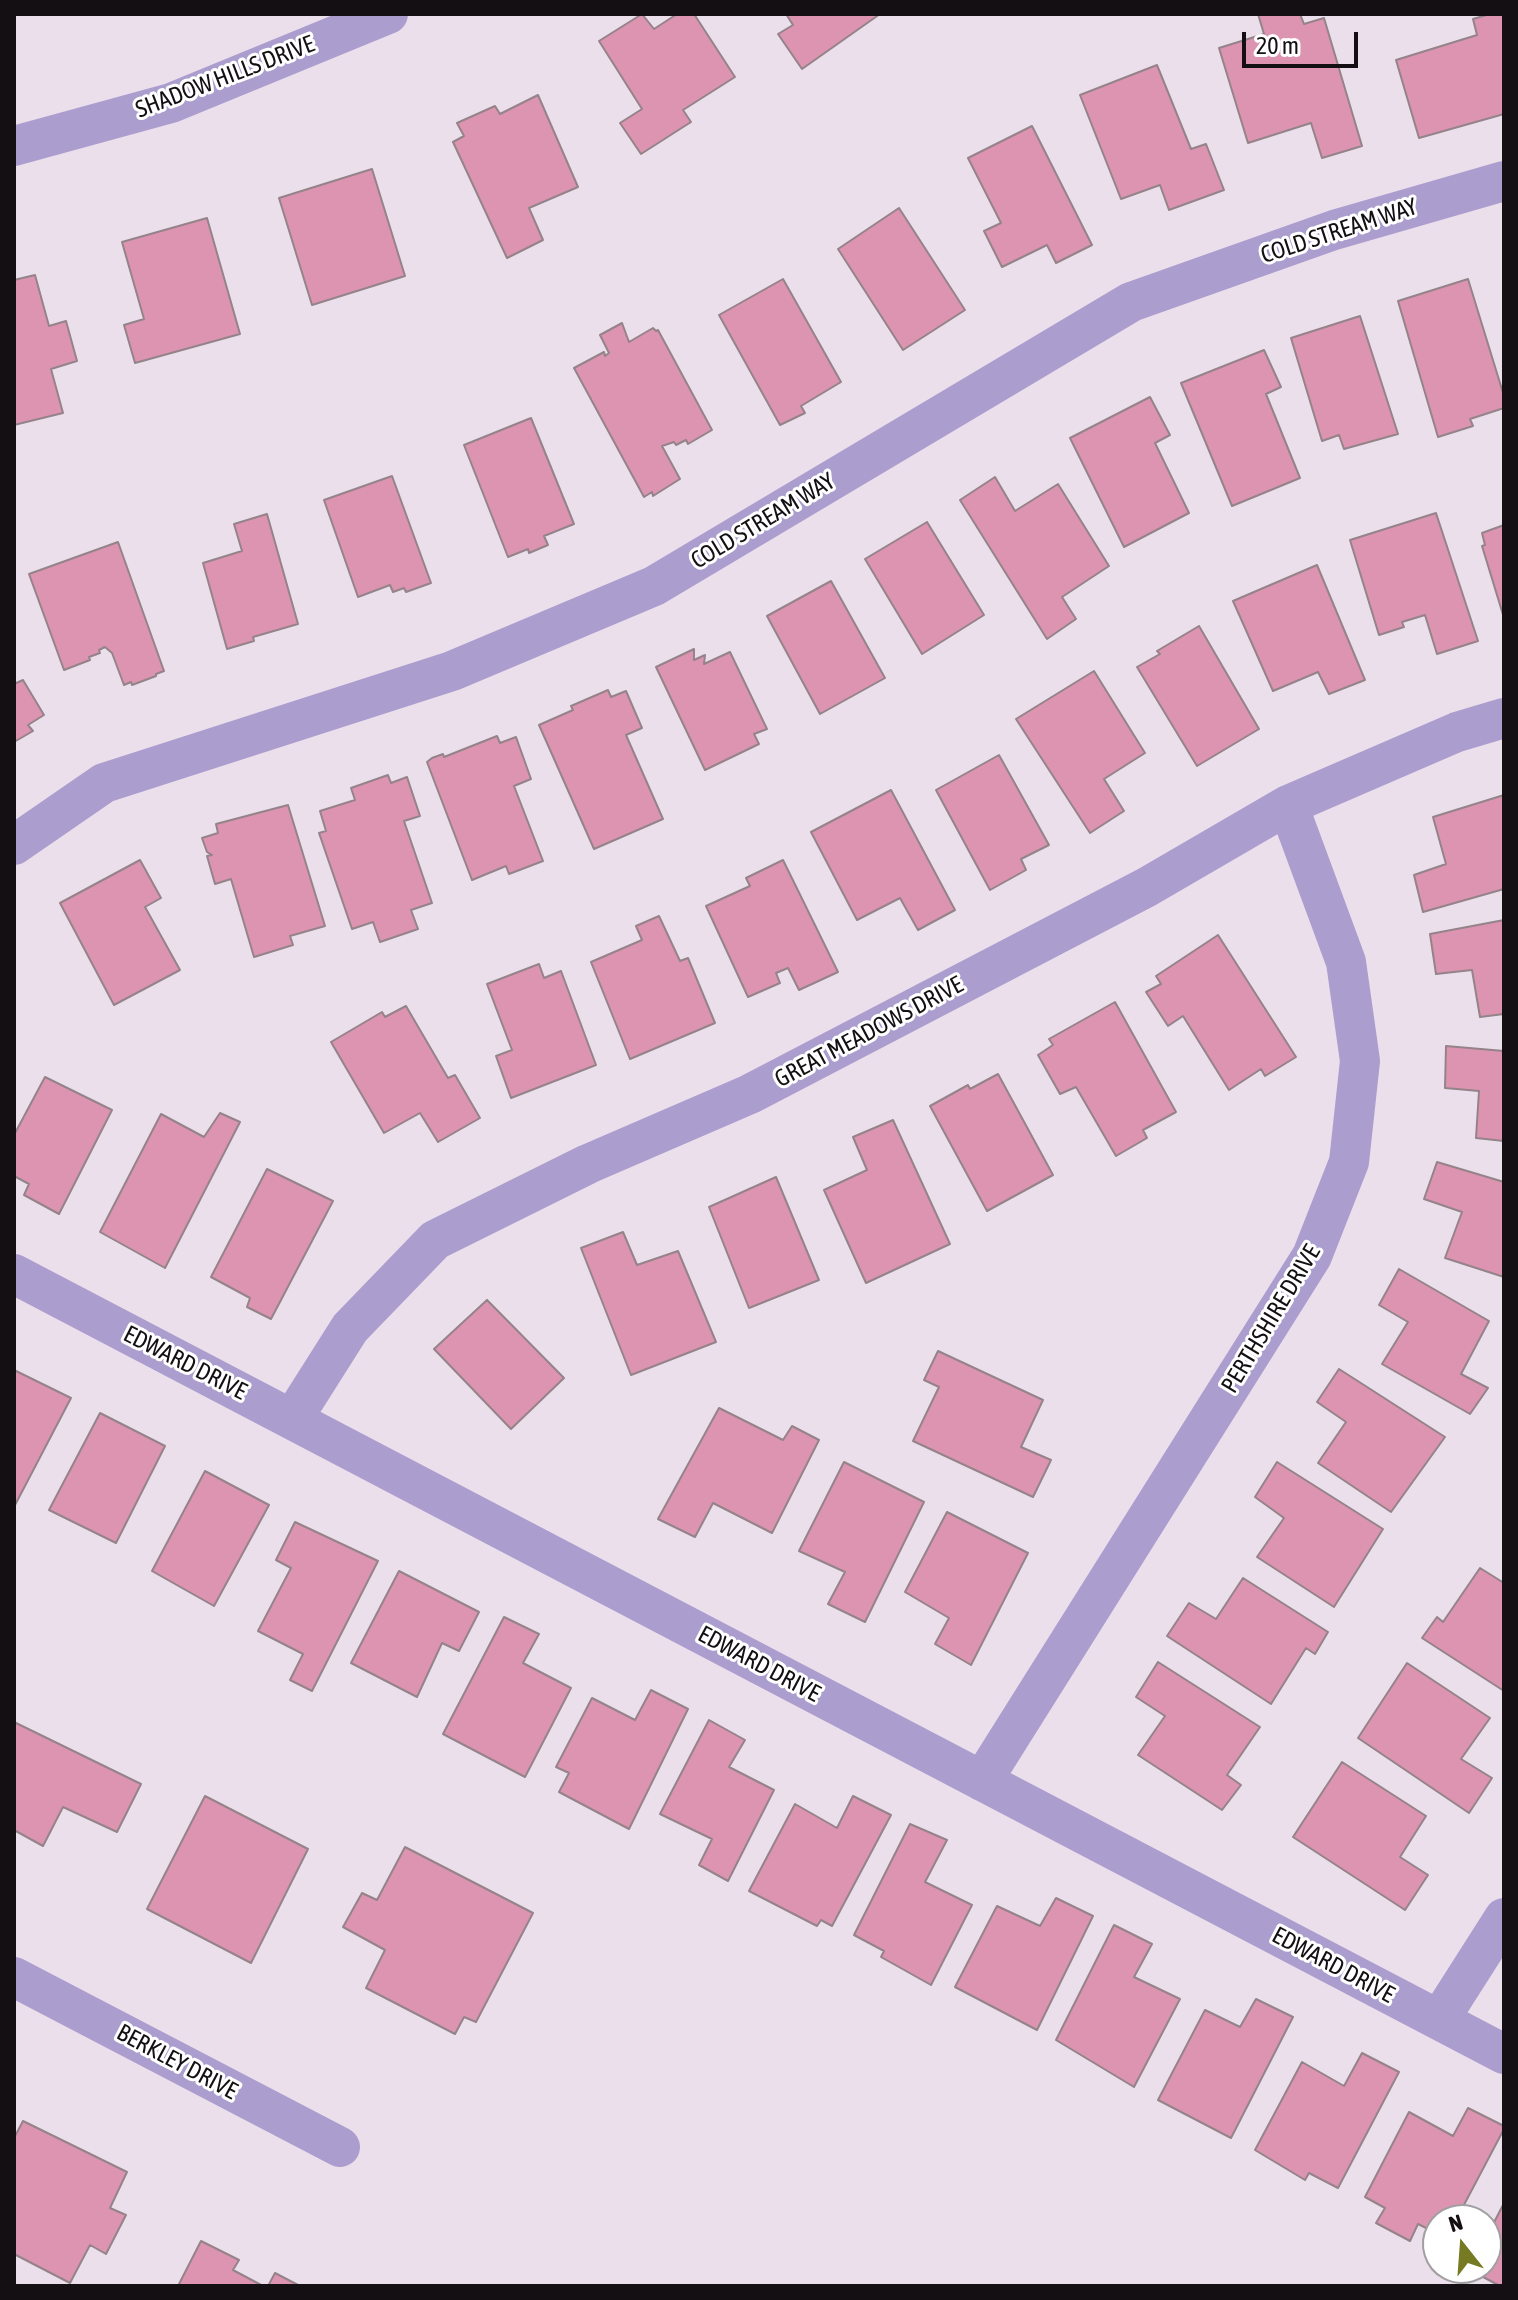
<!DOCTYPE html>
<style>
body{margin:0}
#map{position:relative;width:1518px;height:2300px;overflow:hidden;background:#ecdfec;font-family:"Asap Condensed",sans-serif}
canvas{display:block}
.frame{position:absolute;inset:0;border:16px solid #130f13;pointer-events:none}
.north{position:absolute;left:1422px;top:2204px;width:80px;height:80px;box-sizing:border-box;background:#fff;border:2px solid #a19fa1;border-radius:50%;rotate:343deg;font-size:22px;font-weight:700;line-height:32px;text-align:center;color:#130f13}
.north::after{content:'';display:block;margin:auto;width:28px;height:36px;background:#767a23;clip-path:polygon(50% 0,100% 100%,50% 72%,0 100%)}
.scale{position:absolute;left:1242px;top:32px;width:116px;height:36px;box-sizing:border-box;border:4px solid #130f13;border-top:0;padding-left:10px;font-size:24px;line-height:28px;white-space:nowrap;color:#130f13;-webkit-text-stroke:6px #fff;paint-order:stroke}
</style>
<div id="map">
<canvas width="1518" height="2300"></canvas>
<div class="frame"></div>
<div class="north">N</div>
<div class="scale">20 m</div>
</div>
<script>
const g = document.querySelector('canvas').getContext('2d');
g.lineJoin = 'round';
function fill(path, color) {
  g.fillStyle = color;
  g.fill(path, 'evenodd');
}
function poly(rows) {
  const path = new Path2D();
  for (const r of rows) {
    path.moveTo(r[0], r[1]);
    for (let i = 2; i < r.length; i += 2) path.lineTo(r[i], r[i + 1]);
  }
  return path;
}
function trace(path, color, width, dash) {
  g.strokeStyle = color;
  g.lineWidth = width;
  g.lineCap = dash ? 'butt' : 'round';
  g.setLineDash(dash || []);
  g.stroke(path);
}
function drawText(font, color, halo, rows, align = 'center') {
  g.font = font + ' "Asap Condensed",sans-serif';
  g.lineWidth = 6;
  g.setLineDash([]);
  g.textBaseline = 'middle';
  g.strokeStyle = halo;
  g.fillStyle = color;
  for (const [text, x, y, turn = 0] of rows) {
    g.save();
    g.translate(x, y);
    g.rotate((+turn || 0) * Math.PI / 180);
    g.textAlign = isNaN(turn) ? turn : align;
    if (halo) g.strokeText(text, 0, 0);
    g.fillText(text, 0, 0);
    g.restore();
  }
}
const building = poly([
 [642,14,654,29,677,14,694,14,735,77,683,110,691,122,641,154,620,123,642,109,599,41,642,14],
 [786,14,880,14,802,69,778,34,793,25,786,14],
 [1258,14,1300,14,1304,24,1324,18,1362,146,1322,158,1311,123,1248,143,1219,48,1264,34,1258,14],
 [1490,14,1504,14,1504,114,1419,138,1396,60,1477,35,1473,19,1490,14],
 [1157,65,1191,149,1206,144,1224,190,1169,210,1160,185,1121,199,1080,95,1157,65],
 [538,95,578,187,529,208,543,240,507,258,453,142,464,136,457,123,495,106,500,114,538,95],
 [1032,126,1092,245,1056,263,1047,245,1002,267,984,231,1001,223,968,158,1032,126],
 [372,169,405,276,312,305,279,198,372,169],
 [899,208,965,310,903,350,838,249,899,208],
 [207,218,240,334,135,363,124,325,144,319,122,242,207,218],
 [35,275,49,326,66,321,77,361,51,369,63,413,14,425,14,280,35,275],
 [783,279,841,382,801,406,805,413,780,425,719,315,783,279],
 [1468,279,1504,396,1504,408,1470,419,1473,426,1438,437,1398,301,1468,279],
 [1360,316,1398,434,1344,449,1339,435,1322,441,1291,338,1360,316],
 [622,323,629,342,653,328,656,331,658,330,712,430,688,444,686,440,676,445,674,442,662,446,680,479,653,496,652,492,644,497,574,368,604,352,605,356,609,353,600,335,622,323],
 [1264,350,1281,387,1266,394,1300,478,1232,506,1181,383,1264,350],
 [1150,397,1170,435,1155,443,1189,513,1124,547,1070,438,1150,397],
 [531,418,574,524,544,536,548,545,529,553,528,549,508,557,464,445,531,418],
 [392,476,431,583,406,592,404,588,393,592,390,585,358,597,324,500,392,476],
 [995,477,1015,511,1058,484,1109,566,1062,597,1076,619,1047,639,960,500,995,477],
 [1436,513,1478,641,1437,654,1425,615,1402,622,1404,627,1379,635,1350,540,1436,513],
 [267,514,298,624,253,637,254,641,227,649,203,563,242,551,234,524,267,514],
 [927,522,984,615,922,654,865,559,927,522],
 [1504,525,1504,618,1482,546,1485,545,1482,533,1504,525],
 [118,542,164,671,156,674,156,676,132,685,131,682,124,685,112,653,105,647,99,650,100,653,89,657,90,660,64,670,29,574,118,542],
 [1317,565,1365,680,1329,694,1318,672,1273,691,1233,601,1317,565],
 [831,581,885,678,820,714,767,616,831,581],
 [1199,626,1259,729,1197,766,1137,667,1160,654,1157,651,1199,626],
 [694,649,694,660,705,655,704,664,730,652,767,729,754,734,759,744,705,770,656,667,694,649],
 [1094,671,1145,753,1104,779,1124,811,1090,833,1016,719,1094,671],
 [23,680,44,715,28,725,33,731,14,742,14,684,23,680],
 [608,690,611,697,626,691,642,728,626,735,663,819,594,849,539,725,573,710,571,706,608,690],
 [497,736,500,743,516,737,531,779,514,786,543,861,509,874,506,866,472,880,427,762,432,758,443,754,444,757,497,736],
 [999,755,1049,845,1021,859,1026,870,990,890,936,790,999,755],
 [388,775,391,783,407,777,420,816,404,821,432,903,411,910,418,929,380,942,373,922,352,929,319,833,326,831,320,811,355,800,351,788,388,775],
 [891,790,955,910,918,930,900,898,857,920,811,832,891,790],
 [1504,795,1504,889,1423,912,1414,875,1446,864,1433,817,1504,795],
 [288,805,325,926,290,936,293,945,254,957,231,879,215,884,207,856,212,855,207,852,202,838,218,833,216,824,288,805],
 [140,860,161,898,145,907,180,970,114,1005,60,903,140,860],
 [783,860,838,972,799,990,788,968,776,973,780,983,748,997,706,906,750,886,746,878,783,860],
 [659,916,680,961,688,958,715,1023,630,1059,591,962,642,940,636,926,659,916],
 [1504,920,1504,1014,1480,1017,1472,970,1436,974,1430,934,1504,920],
 [1218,935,1296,1057,1265,1076,1261,1069,1229,1090,1183,1016,1168,1026,1146,992,1161,984,1156,976,1218,935],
 [539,964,544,978,561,971,596,1065,511,1098,496,1056,512,1050,487,984,539,964],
 [1115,1002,1176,1112,1143,1130,1147,1138,1116,1156,1076,1087,1060,1094,1038,1055,1053,1045,1049,1039,1115,1002],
 [406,1006,448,1078,455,1075,480,1118,438,1142,420,1113,384,1133,331,1042,382,1012,385,1017,406,1006],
 [1446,1046,1504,1051,1504,1141,1476,1138,1479,1091,1445,1088,1446,1046],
 [998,1074,1053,1175,987,1211,930,1106,968,1085,970,1089,998,1074],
 [45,1077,112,1110,59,1214,24,1195,29,1184,14,1176,14,1135,45,1077],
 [220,1113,240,1122,165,1268,100,1232,161,1114,204,1137,220,1113],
 [893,1120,950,1244,866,1283,824,1190,867,1170,853,1137,893,1120],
 [1437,1162,1504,1182,1504,1277,1445,1258,1462,1212,1424,1199,1437,1162],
 [267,1169,333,1201,271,1319,247,1307,250,1298,211,1277,267,1169],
 [776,1177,819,1280,749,1308,709,1207,776,1177],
 [623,1232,637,1265,678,1251,716,1342,631,1375,581,1248,623,1232],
 [1399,1269,1489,1321,1461,1374,1488,1388,1470,1414,1382,1364,1408,1322,1379,1305,1399,1269],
 [487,1300,564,1378,511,1429,434,1349,487,1300],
 [938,1351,1043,1400,1021,1447,1051,1460,1033,1497,913,1441,939,1387,924,1380,938,1351],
 [1339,1369,1445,1437,1391,1512,1318,1463,1346,1422,1317,1402,1339,1369],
 [14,1370,71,1398,14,1507,14,1370],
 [719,1408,783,1440,792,1426,819,1440,772,1533,713,1503,695,1537,658,1519,719,1408],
 [100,1413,165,1446,116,1543,49,1510,100,1413],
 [844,1462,924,1502,865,1622,828,1604,845,1572,799,1551,844,1462],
 [1277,1462,1383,1529,1334,1607,1257,1557,1284,1518,1255,1497,1277,1462],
 [205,1471,269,1505,214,1606,152,1571,205,1471],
 [947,1512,1028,1553,971,1665,935,1644,949,1618,905,1592,947,1512],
 [295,1522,378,1561,312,1691,290,1680,303,1654,258,1631,291,1568,276,1560,295,1522],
 [1480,1568,1504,1583,1504,1691,1422,1638,1437,1617,1443,1622,1480,1568],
 [399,1571,479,1612,459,1651,442,1643,417,1697,351,1663,399,1571],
 [1243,1578,1328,1632,1315,1654,1306,1648,1271,1704,1167,1636,1189,1603,1216,1619,1243,1578],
 [504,1617,539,1634,523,1663,571,1688,525,1777,443,1734,504,1617],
 [1158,1662,1260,1727,1227,1775,1241,1785,1222,1810,1138,1755,1165,1716,1136,1697,1158,1662],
 [1407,1663,1490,1718,1461,1759,1492,1778,1469,1813,1358,1738,1407,1663],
 [651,1690,688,1709,629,1829,559,1792,569,1773,556,1767,592,1698,635,1720,651,1690],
 [709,1720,745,1740,729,1767,774,1790,728,1881,699,1865,712,1839,660,1814,709,1720],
 [14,1722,141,1784,117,1832,63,1807,43,1846,14,1830,14,1722],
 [1342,1762,1426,1816,1400,1857,1428,1875,1405,1910,1293,1837,1342,1762],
 [205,1796,308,1849,251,1963,147,1909,205,1796],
 [853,1796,891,1815,832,1926,821,1920,817,1926,749,1891,795,1804,837,1828,853,1796],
 [910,1824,947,1840,925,1882,972,1905,931,1985,881,1957,884,1951,854,1935,910,1824],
 [405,1847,533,1913,476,2022,464,2017,455,2034,366,1988,385,1950,343,1927,362,1893,377,1900,405,1847],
 [1056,1898,1093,1916,1037,2030,955,1987,997,1906,1040,1926,1056,1898],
 [1114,1925,1152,1944,1134,1977,1180,1999,1134,2087,1056,2040,1114,1925],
 [1256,1999,1293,2017,1231,2138,1158,2100,1205,2010,1240,2027,1256,1999],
 [1362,2053,1399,2072,1338,2188,1309,2173,1305,2180,1255,2150,1302,2062,1344,2086,1362,2053],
 [1468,2108,1504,2126,1504,2129,1456,2220,1438,2220,1438,2234,1418,2224,1410,2241,1376,2223,1385,2208,1365,2197,1409,2112,1453,2136,1468,2108],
 [23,2121,127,2172,110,2208,126,2215,106,2254,90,2245,70,2283,14,2254,14,2138,23,2121],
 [1504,2203,1504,2286,1500,2286,1470,2270,1486,2268,1486,2238,1504,2203],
 [201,2241,239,2260,233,2270,263,2286,178,2286,201,2241],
 [275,2273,300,2286,268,2286,275,2273]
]);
const minor = poly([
 [14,146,171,103,388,14],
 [14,845,104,783,452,671,654,586,1131,302,1334,230,1504,181],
 [14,1274,1504,2054],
 [293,1418,350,1328,435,1240,588,1164,750,1094,1147,887,1288,805,1457,732,1504,718],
 [982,1781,1312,1256,1349,1162,1360,1061,1346,962,1288,805],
 [14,1977,340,2147],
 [1439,2020,1504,1918]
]);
const streetNames = [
 ["SHADOW HILLS DRIVE",225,77,-21],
 ["COLD STREAM WAY",1339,231,-18],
 ["COLD STREAM WAY",763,521,-31],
 ["GREAT MEADOWS DRIVE",869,1032,-28],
 ["PERTHSHIRE DRIVE",1271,1319,-59],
 ["EDWARD DRIVE",185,1363,27],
 ["EDWARD DRIVE",759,1664,28],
 ["EDWARD DRIVE",1333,1965,28],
 ["BERKLEY DRIVE",177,2062,28]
];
fill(building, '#dd94b0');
trace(building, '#948389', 2);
trace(minor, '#ab9ece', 40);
drawText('24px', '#130f13', '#fff', streetNames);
</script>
